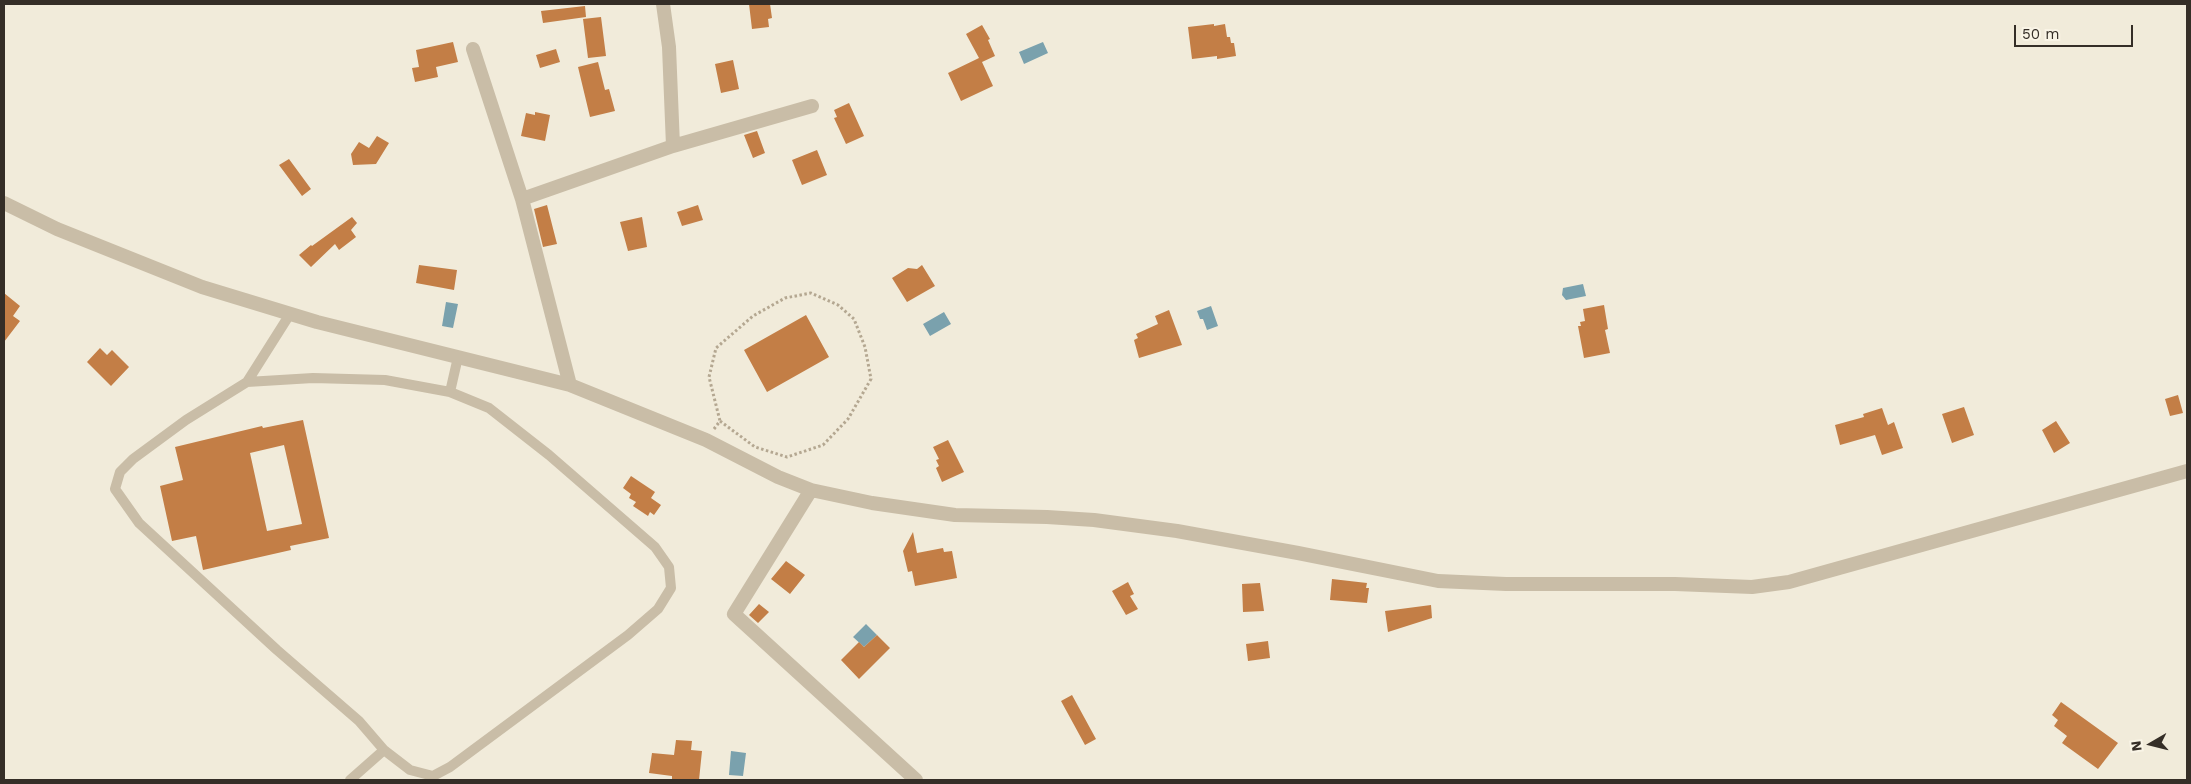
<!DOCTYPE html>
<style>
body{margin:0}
#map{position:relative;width:2191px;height:784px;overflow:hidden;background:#f1ebda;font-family:"Work Sans",sans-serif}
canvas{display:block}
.frame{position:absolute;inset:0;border:5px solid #352e27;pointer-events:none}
.north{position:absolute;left:2126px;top:719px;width:50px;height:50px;-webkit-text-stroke:4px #f9f4e6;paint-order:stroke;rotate:262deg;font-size:14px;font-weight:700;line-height:20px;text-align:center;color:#352e27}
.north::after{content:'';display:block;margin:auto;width:18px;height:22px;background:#352e27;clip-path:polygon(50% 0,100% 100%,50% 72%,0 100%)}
.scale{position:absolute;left:2014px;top:25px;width:119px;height:22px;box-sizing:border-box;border:2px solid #352e27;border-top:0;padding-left:6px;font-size:15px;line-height:18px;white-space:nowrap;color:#352e27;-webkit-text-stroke:4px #f9f4e6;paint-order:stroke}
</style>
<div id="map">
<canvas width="2191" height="784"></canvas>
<div class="frame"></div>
<div class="north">N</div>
<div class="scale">50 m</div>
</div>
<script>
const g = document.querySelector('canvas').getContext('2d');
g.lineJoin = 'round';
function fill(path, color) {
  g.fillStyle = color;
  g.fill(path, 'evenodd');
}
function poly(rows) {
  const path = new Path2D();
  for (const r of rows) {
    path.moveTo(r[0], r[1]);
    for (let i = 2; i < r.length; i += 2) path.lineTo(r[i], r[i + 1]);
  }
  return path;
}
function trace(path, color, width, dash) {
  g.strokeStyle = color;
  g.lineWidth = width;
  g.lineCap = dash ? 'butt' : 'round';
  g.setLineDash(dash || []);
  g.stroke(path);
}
const water = poly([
 [1043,42,1048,53,1024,64,1019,52],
 [1583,284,1586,296,1566,300,1562,295,1563,288],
 [446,302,458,304,453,328,442,326],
 [1211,306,1218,326,1207,330,1203,319,1200,319,1197,311],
 [944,312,951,324,930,336,923,324],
 [866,624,877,635,864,647,853,637],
 [731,751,746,753,743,776,729,775]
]);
const building = poly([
 [749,4,770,4,772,18,768,19,769,27,752,29],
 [585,6,586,17,543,23,541,11],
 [601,17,606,56,588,58,583,19],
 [1214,24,1214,26,1225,24,1227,37,1230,37,1231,43,1234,43,1236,56,1217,59,1217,56,1192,59,1188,27],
 [982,25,990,39,988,40,995,56,982,62,993,86,961,101,948,73,979,58,966,34],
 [453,42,458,62,436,67,438,77,415,82,412,68,419,67,416,50],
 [556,49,560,62,540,68,536,55],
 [733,60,739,89,721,93,715,64],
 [598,62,605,90,609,89,615,111,590,117,578,67],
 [849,103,864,136,846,144,834,118,837,117,834,110],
 [535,112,550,115,545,141,521,136,526,113,535,115],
 [757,131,765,153,753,158,744,135],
 [377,136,389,143,376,164,353,165,351,154,359,142,369,148],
 [817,150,827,175,802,185,792,160],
 [289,159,311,189,302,196,279,165],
 [547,205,557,244,543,247,534,209],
 [698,205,703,220,682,226,677,212],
 [352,217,357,223,351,230,356,237,339,250,335,244,311,267,299,255,311,245,312,246],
 [642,217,647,247,628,251,620,222],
 [419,265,457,270,454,290,416,283],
 [922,265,935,286,907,302,892,278,908,268,917,269],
 [4,293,20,306,13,316,20,321,4,342],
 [1604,305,1608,329,1605,330,1610,353,1584,358,1578,326,1581,326,1580,322,1585,321,1583,309],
 [1169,310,1182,345,1139,358,1134,340,1138,338,1136,334,1158,324,1155,316],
 [806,315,829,357,767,392,744,350],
 [100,348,107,355,112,350,129,367,111,386,87,362],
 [2178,395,2183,413,2170,416,2165,399],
 [1964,407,1974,435,1952,443,1942,414],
 [1882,408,1888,425,1894,422,1903,448,1882,455,1875,435,1840,445,1835,425,1864,417,1863,414],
 [303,420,329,538,290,546,291,550,203,570,196,536,172,541,160,486,183,480,175,447,262,426,263,428],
 [284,445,302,524,267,531,250,453],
 [2056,421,2070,443,2054,453,2042,430],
 [948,440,964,472,942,482,936,468,939,466,936,460,939,459,933,447],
 [631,476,655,492,651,498,661,505,654,515,650,512,648,516,633,506,636,502,629,498,631,494,623,488],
 [913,532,917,553,943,548,944,552,952,551,957,578,915,586,912,571,908,572,903,551],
 [786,561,805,575,790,594,771,579],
 [1332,579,1367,583,1366,588,1369,588,1367,603,1330,600],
 [1128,582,1134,594,1130,596,1138,609,1126,615,1112,591],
 [1260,583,1264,611,1243,612,1242,584],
 [759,604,769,612,758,623,749,615],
 [1431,605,1432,618,1388,632,1385,611],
 [877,635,890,648,859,679,841,660,859,642,864,647],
 [1268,641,1270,658,1248,661,1246,644],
 [1072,695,1096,739,1085,745,1061,701],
 [2061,702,2118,743,2098,769,2062,743,2067,736,2054,726,2058,720,2052,715],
 [676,740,692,741,691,750,702,751,699,780,672,780,672,776,649,773,652,753,674,755]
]);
const path = poly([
 [714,429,720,421,755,447,787,457,823,445,848,419,871,379,865,347,854,319,838,305,811,293,785,298,753,316,716,348,709,377,720,421]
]);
const service = poly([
 [313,378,385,380,450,392,489,408,549,455,655,547,669,567,671,588,658,609,628,635,450,767,433,776,410,770,384,750,359,721,277,650,139,523,115,489,120,472,133,459,186,420,247,382,313,378],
 [247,382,290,314],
 [450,392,458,357],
 [350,780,384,750]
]);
const minor = poly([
 [473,49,522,199],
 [673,146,812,106],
 [4,203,57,229,202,287,317,322,570,385,706,440,778,477,811,490,872,503,955,515,1047,517,1094,520,1177,531,1298,553,1438,581,1506,584,1675,584,1752,587,1789,582,2187,471],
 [570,385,522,199,673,146,669,47,663,4],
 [811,490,734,614,916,780]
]);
fill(water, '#7aa1ad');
fill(building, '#c37e46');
trace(path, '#b4a791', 3, [2.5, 2.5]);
trace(service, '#c9bda7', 10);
trace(minor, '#c9bda7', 14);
</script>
